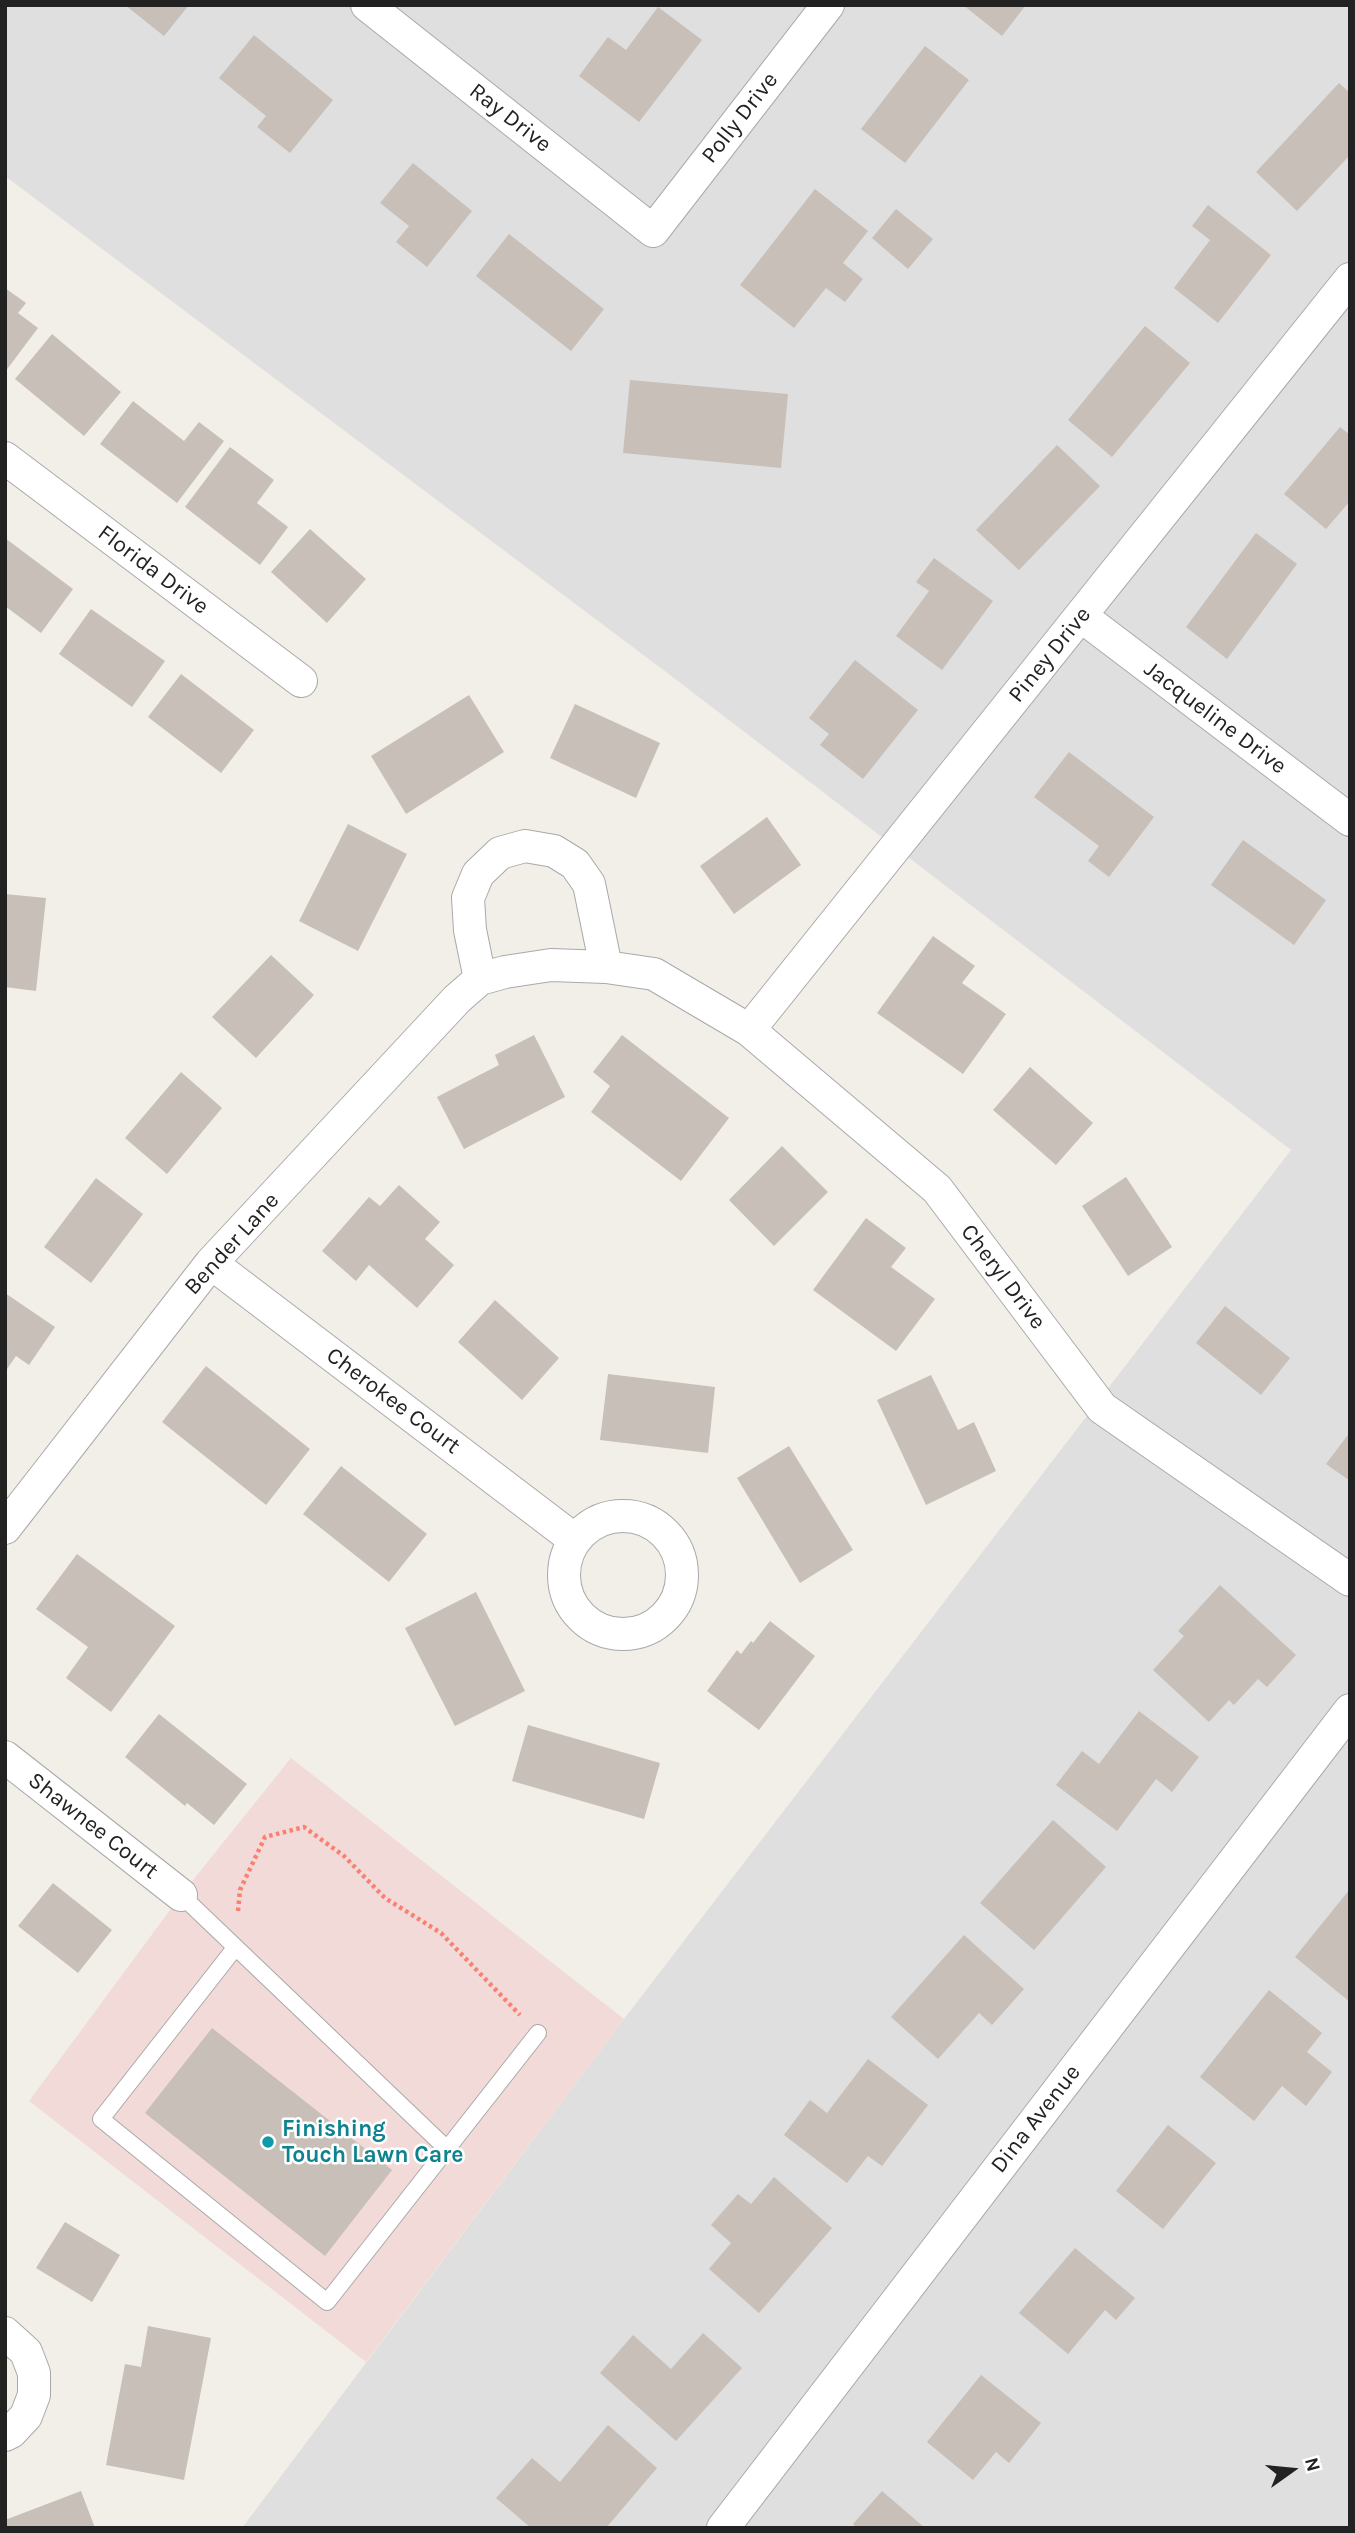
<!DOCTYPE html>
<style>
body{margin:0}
#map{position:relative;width:1355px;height:2533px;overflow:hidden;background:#f2efe9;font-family:Karla,sans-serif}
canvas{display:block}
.frame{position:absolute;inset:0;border:7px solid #222;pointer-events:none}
.north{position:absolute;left:1257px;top:2435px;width:70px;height:70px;-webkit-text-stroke:5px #fff;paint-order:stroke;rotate:75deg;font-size:19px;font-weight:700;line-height:28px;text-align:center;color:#222}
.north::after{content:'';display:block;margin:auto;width:24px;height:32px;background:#222;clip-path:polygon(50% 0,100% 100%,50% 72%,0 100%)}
</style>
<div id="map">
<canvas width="1355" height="2533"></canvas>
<div class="frame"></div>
<div class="north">N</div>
</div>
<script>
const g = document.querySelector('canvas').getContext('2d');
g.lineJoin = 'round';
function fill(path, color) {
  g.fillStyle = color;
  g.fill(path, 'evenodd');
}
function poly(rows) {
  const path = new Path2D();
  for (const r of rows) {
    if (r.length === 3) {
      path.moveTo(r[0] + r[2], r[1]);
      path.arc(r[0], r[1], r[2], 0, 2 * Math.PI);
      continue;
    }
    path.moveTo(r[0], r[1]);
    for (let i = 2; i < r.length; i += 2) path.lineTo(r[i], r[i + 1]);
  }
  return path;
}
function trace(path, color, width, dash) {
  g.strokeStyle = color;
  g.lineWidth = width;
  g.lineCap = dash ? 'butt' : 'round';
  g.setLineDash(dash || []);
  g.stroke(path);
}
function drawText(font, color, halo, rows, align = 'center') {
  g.font = font + ' Karla,sans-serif';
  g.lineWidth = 5;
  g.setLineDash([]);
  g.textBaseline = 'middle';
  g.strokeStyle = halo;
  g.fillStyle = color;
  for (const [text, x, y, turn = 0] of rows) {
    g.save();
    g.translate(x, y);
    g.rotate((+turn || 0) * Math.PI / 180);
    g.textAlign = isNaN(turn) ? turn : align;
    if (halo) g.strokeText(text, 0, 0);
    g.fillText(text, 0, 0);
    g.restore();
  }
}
const residential = poly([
 [5,5,1350,5,1350,2528,242,2528,624,2019,1291,1150,670,675,5,176]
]);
const commercial = poly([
 [291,1758,624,2019,366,2362,29,2101,181,1895]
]);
const building = poly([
 [125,5,189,5,164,36],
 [963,5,1026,5,1002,36],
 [658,7,702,40,639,122,579,76,608,37,626,50],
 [254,35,333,100,290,153,257,127,266,116,219,78],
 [925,46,969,80,905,163,861,129],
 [1339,83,1350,93,1350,155,1297,211,1256,172],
 [413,163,472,211,427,267,396,242,409,226,380,203],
 [815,189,868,231,843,263,863,279,845,302,826,288,794,328,740,285],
 [1208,205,1271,255,1218,323,1174,288,1210,240,1192,226],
 [896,209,933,239,908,269,872,238],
 [509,234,604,309,571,351,476,276],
 [5,288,26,303,18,313,38,328,5,372],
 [1145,326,1190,363,1112,457,1068,420],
 [52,334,121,392,84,436,15,379],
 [630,380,788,394,781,468,623,453],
 [133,401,184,441,199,422,224,441,177,503,100,444],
 [1340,427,1350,435,1350,501,1326,529,1284,494],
 [1057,445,1100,486,1019,570,976,530],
 [230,447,274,480,257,503,288,527,260,565,185,507],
 [310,529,366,579,327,623,271,572],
 [1256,533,1297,564,1227,659,1186,627],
 [5,538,73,589,41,633,5,606],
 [934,558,993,601,942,670,896,636,929,591,916,582],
 [91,609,165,661,132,707,59,654],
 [855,660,918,710,863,779,820,745,829,734,809,718],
 [181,674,254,730,221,773,148,717],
 [469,695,504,752,406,814,371,756],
 [575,704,660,743,636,798,550,758],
 [1069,752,1154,817,1109,877,1088,861,1099,846,1034,797],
 [767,817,801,865,734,914,700,866],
 [348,824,407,854,358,951,299,921],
 [1243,840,1326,900,1294,945,1211,885],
 [5,894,46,898,36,991,5,987],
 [933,936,975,966,962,983,1006,1014,963,1074,877,1013],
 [271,955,314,995,256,1058,212,1017],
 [534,1035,565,1097,464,1149,437,1097,499,1065,495,1055],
 [622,1035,729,1118,681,1181,591,1112,610,1086,593,1072],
 [1030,1067,1093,1123,1056,1165,993,1110],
 [181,1072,222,1108,167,1174,125,1138],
 [782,1146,828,1192,774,1246,729,1200],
 [1126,1177,1172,1247,1128,1276,1082,1206],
 [96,1178,143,1214,91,1283,44,1247],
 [399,1185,440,1222,425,1239,454,1265,417,1308,369,1265,356,1281,322,1251,369,1197,380,1206],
 [866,1218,906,1248,891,1267,935,1299,896,1351,813,1290],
 [5,1293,55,1327,29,1365,16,1356,5,1372],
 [495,1300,559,1358,522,1400,458,1342],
 [1225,1306,1290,1358,1261,1395,1196,1343],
 [206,1366,310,1449,266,1505,162,1422],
 [608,1374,715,1387,708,1453,600,1440],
 [931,1375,958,1430,974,1422,996,1471,926,1505,877,1400],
 [1350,1432,1350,1481,1326,1464],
 [789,1446,853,1550,800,1583,737,1478],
 [341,1466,427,1534,389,1582,303,1514],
 [77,1554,175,1626,111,1712,66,1678,88,1647,36,1609],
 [1220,1585,1296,1655,1267,1687,1258,1679,1234,1705,1229,1700,1209,1722,1153,1670,1184,1636,1178,1631],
 [476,1592,525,1691,455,1726,405,1628],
 [770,1621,815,1656,759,1730,707,1691,737,1650,741,1654,751,1641,753,1643],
 [1139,1711,1199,1757,1172,1792,1156,1779,1117,1831,1056,1785,1082,1751,1099,1764],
 [159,1714,247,1784,214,1825,187,1803,185,1806,125,1757],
 [528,1725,660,1763,644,1819,512,1781],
 [1053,1820,1106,1867,1034,1950,980,1903],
 [53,1883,112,1930,78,1973,18,1926],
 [1350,1889,1350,2002,1295,1957],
 [964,1935,1024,1989,992,2025,979,2013,938,2059,891,2017],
 [1269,1990,1322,2033,1307,2052,1332,2072,1306,2106,1282,2086,1254,2121,1200,2077],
 [212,2028,392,2170,325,2256,145,2113],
 [868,2059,928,2105,882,2166,868,2156,847,2183,784,2135,810,2100,827,2113],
 [1168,2125,1216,2163,1163,2229,1116,2191],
 [774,2177,832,2228,759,2313,709,2269,731,2243,711,2225,738,2194,751,2204],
 [65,2222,120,2255,92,2302,36,2268],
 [1075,2248,1135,2298,1116,2320,1105,2310,1068,2354,1019,2313],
 [148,2326,211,2338,184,2480,106,2465,125,2364,141,2367],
 [703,2333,742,2368,676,2441,600,2373,633,2335,671,2369],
 [981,2375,1041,2423,1009,2463,996,2452,973,2480,927,2442],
 [608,2425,657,2468,606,2528,531,2528,496,2498,532,2458,560,2482],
 [81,2491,95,2528,5,2528,5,2520],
 [882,2491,925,2528,857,2528,853,2524]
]);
const path = poly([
 [238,1911,240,1890,265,1837,304,1827,344,1856,385,1898,441,1933,520,2015]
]);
const service = poly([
 [181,1895,446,2148],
 [235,1948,101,2119,327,2302,538,2033]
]);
const minor = poly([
 [367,5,653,231,828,5],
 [5,458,301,681],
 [1081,616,1350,820],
 [480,979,470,930,468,898,478,874,500,853,525,846,554,851,575,864,589,884,606,967],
 [749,1030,1350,279],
 [211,1263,575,1540],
 [623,1575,59],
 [5,1528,211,1263,457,999,480,979,505,972,551,965,606,967,654,974,749,1030,937,1189,1102,1408,1350,1580],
 [5,1757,181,1895],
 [5,2333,26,2352,34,2373,34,2395,26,2416,11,2432,5,2435],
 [723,2528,1350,1710]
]);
const markers = [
 [268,2142,7,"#0f9aa8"]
];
const streetNames = [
 ["Ray Drive",510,118,38],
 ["Polly Drive",740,118,-52],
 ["Florida Drive",153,570,37],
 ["Piney Drive",1050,655,-51],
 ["Jacqueline Drive",1215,718,37],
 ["Bender Lane",232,1244,-48],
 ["Cheryl Drive",1003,1277,53],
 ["Cherokee Court",393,1401,37],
 ["Shawnee Court",93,1826,38],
 ["Dina Avenue",1036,2119,-52]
];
const cultureNames = [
 ["Finishing",282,2129],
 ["Touch Lawn Care",282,2155]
];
fill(residential, '#e0dfdf');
fill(commercial, '#f2dad9');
fill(building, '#c7bfb8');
trace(service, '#a9a9a9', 18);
trace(minor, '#a9a9a9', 34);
trace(path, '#fa8072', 4.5, [3.5, 3.5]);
trace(service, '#fff', 16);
trace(minor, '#fff', 32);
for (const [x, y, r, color] of markers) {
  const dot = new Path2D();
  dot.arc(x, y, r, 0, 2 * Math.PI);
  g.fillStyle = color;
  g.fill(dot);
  trace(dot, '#fff', 2.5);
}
drawText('23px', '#222', '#fff', streetNames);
drawText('bold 23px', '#0d838f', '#fff', cultureNames, 'left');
</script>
